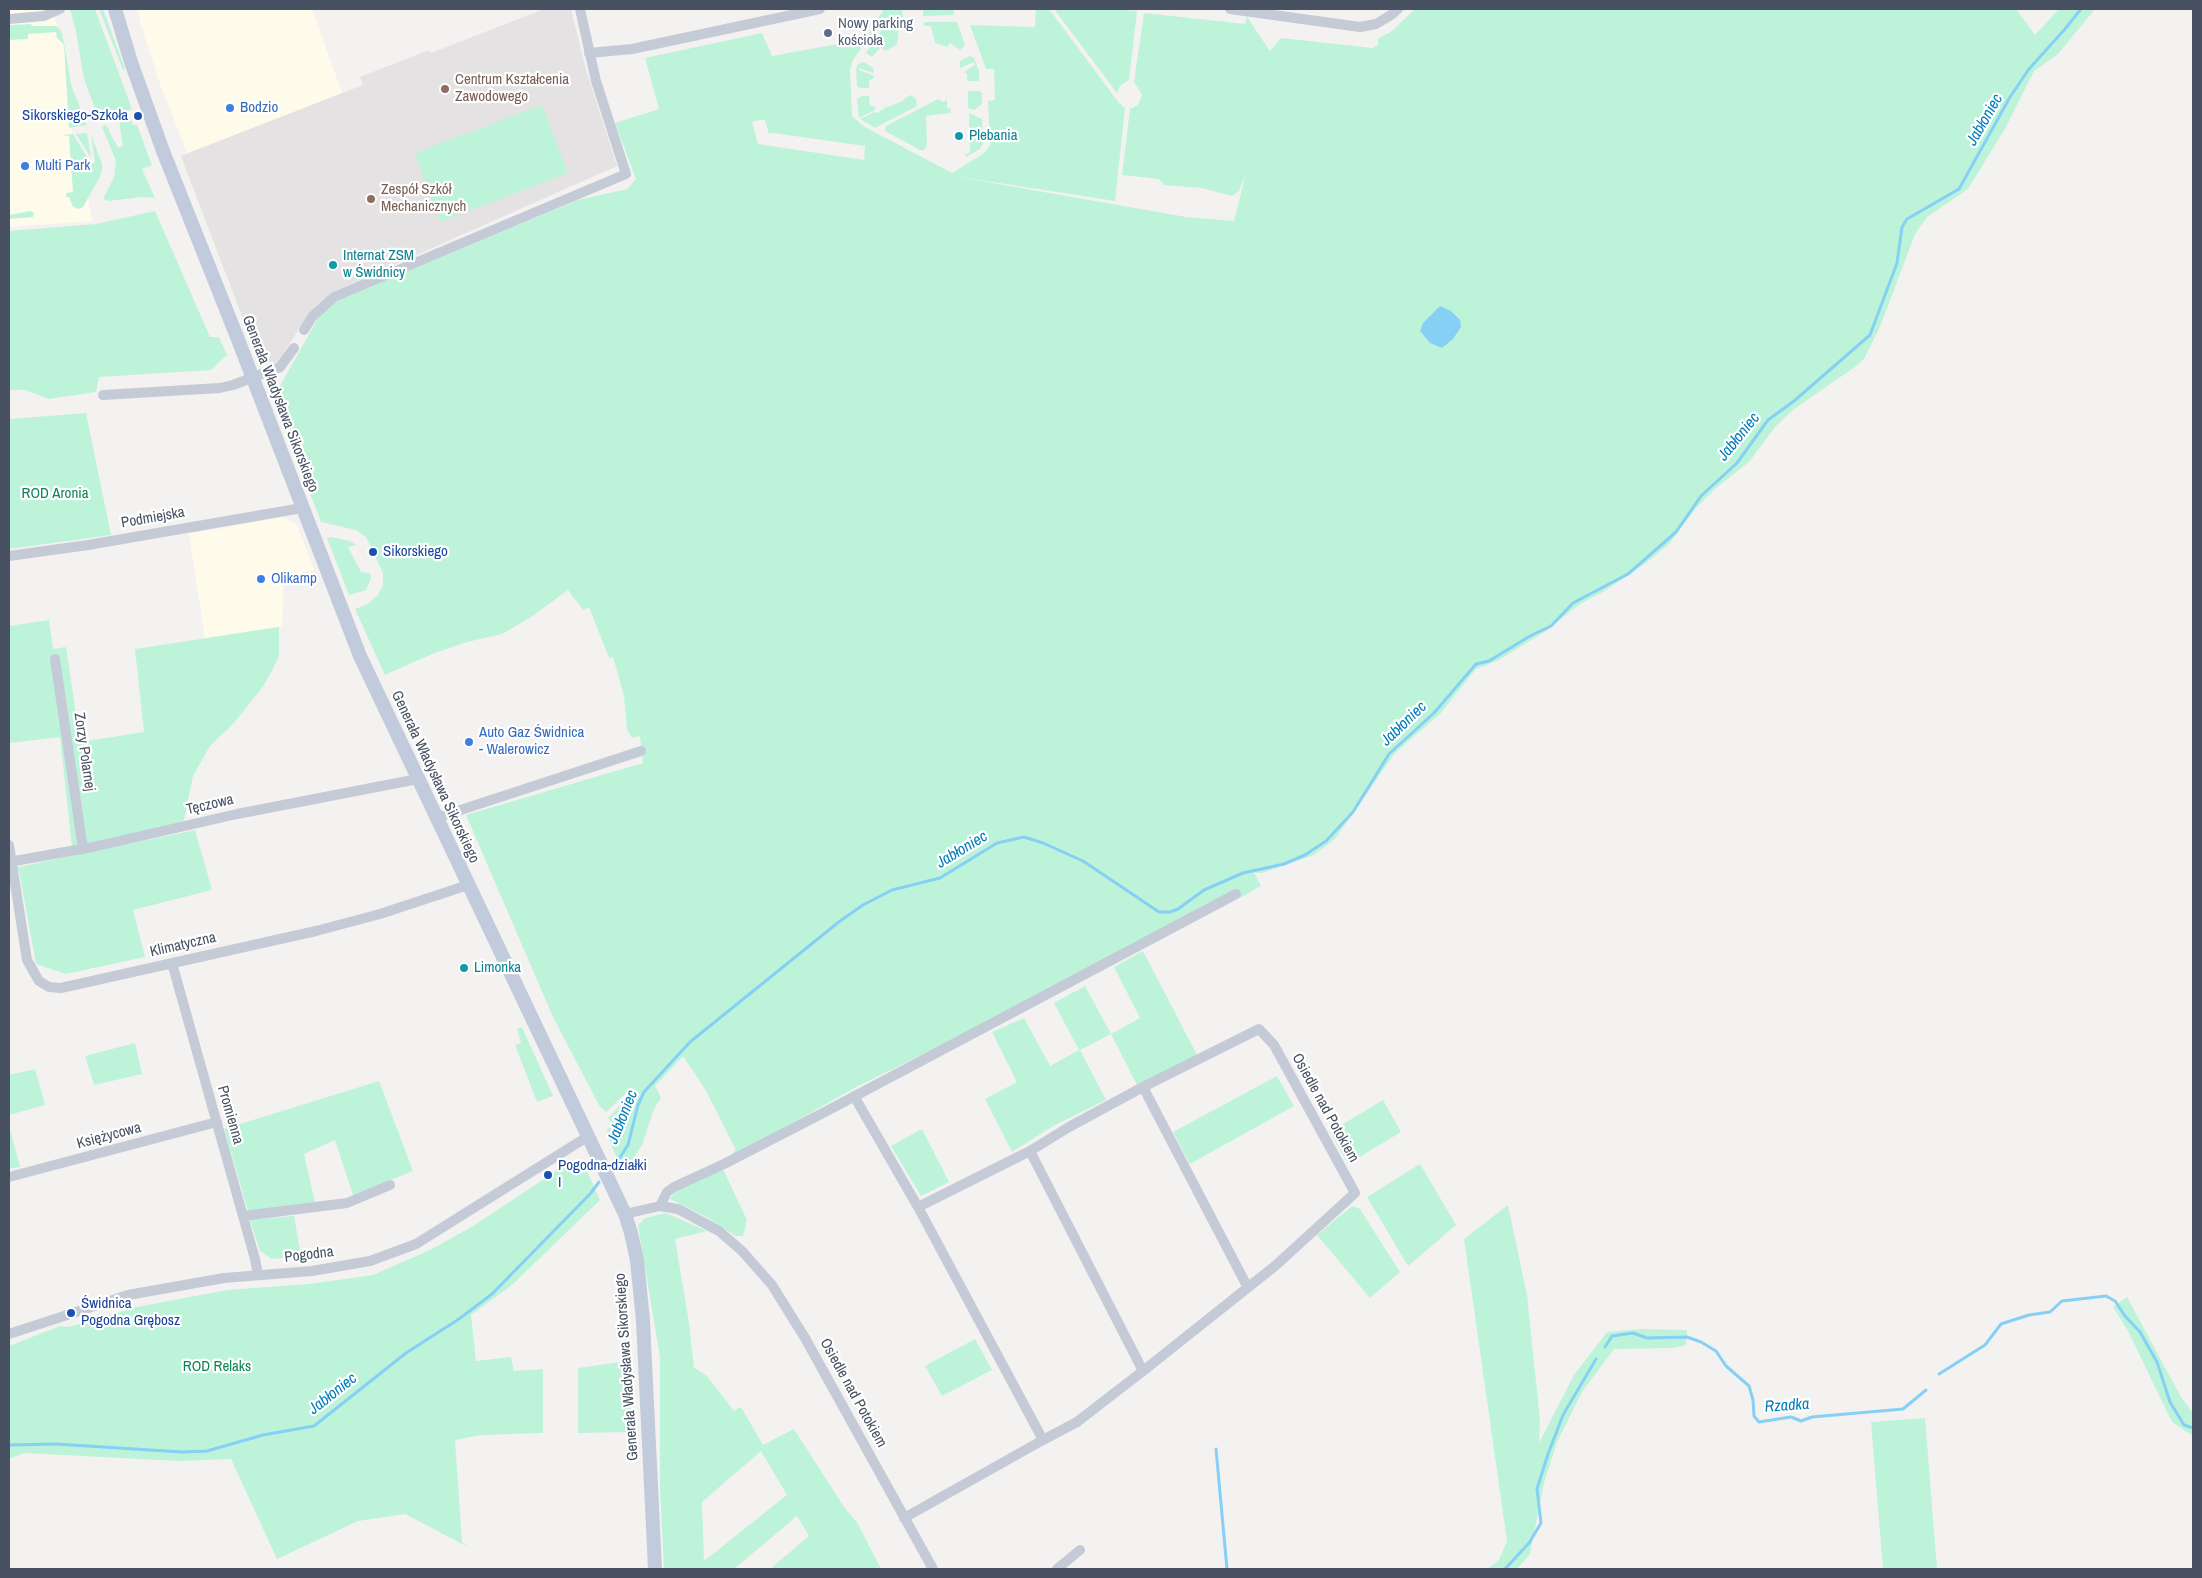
<!DOCTYPE html>
<meta charset="utf-8">
<style>
body{margin:0}
#map{position:relative;width:2202px;height:1578px;overflow:hidden;background:#f4f1f1;font-family:"Archivo Narrow",sans-serif}
canvas{display:block}
.frame{position:absolute;inset:0;border:10px solid #475161;pointer-events:none}
</style>
<div id="map">
<canvas width="2202" height="1578"></canvas>
<div class="frame"></div>
</div>
<script>
const g = document.querySelector('canvas').getContext('2d');
g.lineJoin = 'round';
function fill(path, color) {
  g.fillStyle = color;
  g.fill(path, 'evenodd');
}
function poly(rows) {
  const path = new Path2D();
  for (const r of rows) {
    path.moveTo(r[0], r[1]);
    for (let i = 2; i < r.length; i += 2) path.lineTo(r[i], r[i + 1]);
  }
  return path;
}
function trace(path, color, width, dash) {
  g.strokeStyle = color;
  g.lineWidth = width;
  g.lineCap = dash ? 'butt' : 'round';
  g.setLineDash(dash || []);
  g.stroke(path);
}
function drawText(font, color, halo, rows, align = 'center') {
  g.font = font + ' "Archivo Narrow",sans-serif';
  g.lineWidth = 4.5;
  g.setLineDash([]);
  g.textBaseline = 'middle';
  g.strokeStyle = halo;
  g.fillStyle = color;
  for (const [text, x, y, turn = 0] of rows) {
    g.save();
    g.translate(x, y);
    g.rotate((+turn || 0) * Math.PI / 180);
    g.textAlign = isNaN(turn) ? turn : align;
    if (halo) g.strokeText(text, 0, 0);
    g.fillText(text, 0, 0);
    g.restore();
  }
}
const commercial = poly([
 [9,9,50,9,55,19,65,52,71,102,72,141,84,175,92,221,9,227],
 [138,9,312,9,342,93,187,153,160,84,141,25],
 [284,517,297,525,314,570,284,577,282,626,205,638,189,534]
]);
const education = poly([
 [544,9,571,9,586,70,617,166,331,293,305,319,279,361,267,366,251,340,181,156,363,85,360,77,429,50,431,53]
]);
const green = poly([
 [70,9,95,9,132,109,100,122,84,79,76,31],
 [99,9,103,9,125,69,123,70],
 [884,9,902,9,903,17,884,18,879,23,853,60,850,69,852,116,863,126,952,173,983,154,990,146,988,101,995,100,994,69,986,69,970,25,1035,27,1036,9,1049,9,1119,103,1125,108,1115,201,947,175,1186,217,1234,221,1246,173,1239,191,1232,196,1202,188,1164,185,1159,179,1122,175,1130,109,1138,105,1142,96,1140,91,1134,82,1144,13,1245,24,1247,17,1270,51,1281,38,1373,48,1379,44,1377,39,1391,32,1415,9,2016,9,2035,35,2059,9,2095,9,2058,54,2034,71,2006,127,1968,189,1927,217,1915,234,1880,327,1864,359,1855,367,1794,409,1776,426,1749,462,1716,488,1696,508,1669,544,1646,563,1603,592,1580,604,1546,631,1499,660,1476,669,1440,714,1395,753,1335,839,1314,855,1262,873,1254,873,1261,886,1240,898,1236,890,954,1039,856,1087,724,1162,736,1150,705,1089,683,1056,655,1086,661,1098,654,1109,642,1145,626,1170,619,1163,607,1135,607,1130,613,1125,608,1118,633,1092,630,1089,606,1112,600,1107,553,1017,466,815,643,763,640,736,632,738,627,730,624,696,613,657,609,658,589,607,583,610,568,590,534,615,502,634,467,642,432,654,385,675,355,609,368,604,378,595,383,585,383,573,366,537,356,530,321,522,309,491,304,469,275,395,317,320,324,310,334,302,578,200,627,189,636,179,615,123,659,109,645,58,762,33,772,56,865,39],
 [760,120,765,120,769,134,774,133,865,146,864,160,758,144,752,122],
 [923,9,953,9,954,13,953,15,923,16],
 [1054,9,1114,9,1137,11,1129,80,1120,86,1117,93],
 [924,22,957,22,965,45,960,50,950,43,947,47,935,43,931,26,924,26],
 [902,23,903,27,899,28,897,45,885,51,881,47,872,57,866,53,885,25],
 [31,24,32,26,56,26,61,31,64,42,71,85,87,125,69,128,64,44,57,38,56,32,28,34,28,39,9,40,9,25],
 [970,56,974,58,979,71,979,81,967,81,967,74,964,72,975,65,974,62,960,68,960,61],
 [864,62,873,68,874,73,859,68,859,70,874,76,874,78,869,81,869,88,860,88,857,86,856,68,858,64],
 [968,91,979,91,982,93,982,104,974,110,968,108],
 [911,95,916,99,917,106,875,128,860,119,875,112,879,113,880,110,884,110,884,108,903,101,904,99],
 [862,96,869,96,870,105,875,107,875,110,859,118,857,99],
 [938,99,943,102,947,100,947,108,951,109,950,113,926,116,927,146,924,150,920,150,885,131,886,126],
 [542,105,568,173,440,222,415,153],
 [969,113,982,119,983,144,980,149,966,157,965,155,970,152],
 [129,117,133,125,137,125,152,165,142,169,155,198,143,197,108,201,103,199,114,177,116,161,102,127,106,125,118,148,123,146,119,120],
 [87,133,91,158,76,134],
 [73,134,91,164,95,162,91,134,102,164,102,172,97,182,83,207,79,209,73,207,69,197,66,197,66,193,73,192,69,136,62,135],
 [30,211,34,213,33,217,9,219,9,215],
 [155,211,210,337,219,337,227,355,211,370,99,377,96,392,49,399,25,390,9,390,9,231,96,224],
 [86,413,111,535,9,549,9,419],
 [331,537,350,541,356,545,348,547,361,572,370,573,371,579,366,590,349,595,327,538],
 [49,620,53,649,66,647,80,742,144,732,135,649,279,627,279,655,273,669,262,688,233,724,210,746,193,776,184,820,178,824,72,847,60,737,9,743,9,626],
 [195,830,212,890,133,910,145,957,66,974,36,964,19,871,9,873,9,869],
 [1143,951,1197,1055,1137,1085,1111,1034,1080,1050,1106,1100,1055,1125,1012,1152,985,1099,1017,1082,992,1032,1024,1018,1050,1066,1079,1050,1054,1003,1085,986,1111,1034,1140,1018,1114,967],
 [522,1027,553,1096,537,1102,515,1045,521,1043,517,1029],
 [135,1043,142,1074,94,1085,85,1056],
 [35,1069,45,1105,9,1115,9,1075],
 [1277,1076,1294,1106,1190,1164,1173,1132],
 [379,1081,413,1171,353,1195,335,1140,304,1154,315,1202,248,1211,224,1129],
 [1383,1100,1401,1132,1348,1164,1330,1132],
 [9,1126,20,1167,11,1168,9,1168],
 [922,1129,949,1182,921,1196,891,1146],
 [573,1160,584,1164,600,1200,512,1285,471,1315,476,1361,511,1357,514,1371,543,1369,543,1433,481,1435,455,1440,462,1542,468,1547,405,1514,358,1521,277,1559,231,1459,179,1461,24,1453,9,1459,9,1346,60,1326,69,1327,137,1307,227,1290,309,1284,373,1275,432,1249,473,1226],
 [1420,1164,1456,1225,1408,1266,1367,1197],
 [723,1169,747,1220,743,1236,736,1236,706,1217,670,1199,675,1192],
 [1508,1205,1527,1295,1540,1420,1539,1443,1574,1375,1607,1332,1642,1329,1687,1330,1686,1345,1673,1348,1614,1349,1582,1392,1557,1442,1544,1483,1530,1554,1517,1569,1487,1569,1499,1560,1507,1541,1464,1239],
 [1352,1206,1360,1209,1400,1272,1370,1298,1317,1235],
 [666,1213,707,1231,675,1239,689,1323,694,1368,706,1375,734,1411,741,1407,763,1445,794,1429,844,1507,858,1524,881,1569,770,1569,809,1536,797,1516,734,1569,664,1569,660,1489,660,1357,638,1225,645,1218],
 [761,1451,787,1495,704,1561,702,1502],
 [294,1216,301,1256,272,1259,260,1251,250,1220],
 [2127,1297,2181,1397,2193,1413,2193,1436,2172,1422,2128,1331,2113,1307],
 [975,1339,992,1370,942,1396,925,1366],
 [628,1361,632,1432,578,1433,578,1368],
 [1925,1418,1937,1569,1883,1569,1871,1422]
]);
const water = poly([
 [1440,306,1451,311,1460,320,1461,327,1453,339,1442,348,1430,343,1420,331,1423,323]
]);
const stream = poly([
 [619,1159,628,1145,638,1105,644,1092,690,1042,840,921,863,905,892,890,940,878,997,843,1024,837,1043,843,1083,861,1159,912,1170,912,1178,909,1204,890,1243,873,1284,864,1305,855,1326,841,1353,812,1389,754,1434,713,1476,664,1489,661,1530,636,1551,626,1573,603,1628,574,1676,532,1701,496,1737,463,1768,420,1794,401,1870,335,1897,263,1902,227,1907,219,1959,189,2010,97,2029,69,2065,29,2081,9],
 [1605,1347,1612,1336,1633,1333,1647,1338,1687,1337,1701,1342,1716,1351,1726,1366,1749,1386,1753,1400,1754,1416,1759,1422,1791,1417,1801,1421,1812,1417,1903,1409,1926,1390],
 [1939,1374,1985,1345,2001,1324,2029,1315,2050,1312,2062,1301,2106,1296,2115,1301,2125,1316,2140,1332,2157,1362,2170,1402,2184,1425,2193,1428],
 [9,1445,56,1444,182,1452,207,1451,263,1435,314,1426,406,1353,459,1319,492,1294,590,1194,599,1182],
 [1216,1449,1227,1569],
 [1505,1569,1529,1543,1541,1523,1537,1489,1548,1454,1563,1415,1596,1359]
]);
const street = poly([
 [1230,9,1360,27,1376,24,1391,15,1398,9],
 [9,19,44,16,60,9],
 [589,53,632,49,820,9],
 [304,330,312,317,334,297,626,174,596,81,580,9],
 [103,395,220,388,233,385,280,367,294,348],
 [9,556,88,545,302,508],
 [55,659,83,849],
 [436,818,641,751],
 [9,845,27,960,39,981,49,987,61,988,316,931,380,914,468,885],
 [9,862,93,847,237,814,418,779],
 [172,963,255,1259,258,1275],
 [854,1096,918,1207,1043,1440,1077,1422,1143,1371,1275,1266,1355,1193,1274,1045,1259,1029,1143,1087],
 [1030,1151,1143,1371],
 [9,1177,217,1122],
 [660,1206,667,1192,674,1187,724,1164,823,1113,1236,894],
 [918,1207,1030,1151,1069,1127,1143,1087,1247,1286],
 [625,1214,660,1206,678,1209,719,1231,742,1251,772,1285,805,1338,933,1569],
 [243,1216,347,1203,390,1185],
 [9,1334,128,1295,224,1278,312,1271,370,1261,416,1244,587,1137],
 [904,1518,1043,1440],
 [1057,1569,1080,1550]
]);
const secondary = poly([
 [115,9,131,62,163,151,237,337,360,656,625,1214,631,1233,637,1260,643,1321,655,1569]
]);
const markers = [
 [828,33,5,"#5c6f8a"],
 [445,89,5,"#8d6e63"],
 [230,108,5,"#3f7fe0"],
 [138,116,5,"#1a4fb4"],
 [959,136,5,"#0f9aa8"],
 [25,166,5,"#3f7fe0"],
 [371,199,5,"#8d6e63"],
 [333,265,5,"#0f9aa8"],
 [373,552,5,"#1a4fb4"],
 [261,579,5,"#3f7fe0"],
 [469,742,5,"#3f7fe0"],
 [464,968,5,"#0f9aa8"],
 [548,1175,5,"#1a4fb4"],
 [71,1313,5,"#1a4fb4"]
];
const serviceNames = [
 ["Nowy parking",838,24],
 ["kościoła",838,41]
];
const educationNames = [
 ["Centrum Kształcenia",455,80],
 ["Zawodowego",455,97],
 ["Zespół Szkół",381,190],
 ["Mechanicznych",381,207]
];
const shopNames = [
 ["Bodzio",240,108],
 ["Multi Park",35,166],
 ["Olikamp",271,579],
 ["Auto Gaz Świdnica",479,733],
 ["- Walerowicz",479,750]
];
const transitNames = [
 ["Sikorskiego-Szkoła",128,116,"right"],
 ["Sikorskiego",383,552],
 ["Pogodna-działki",558,1166],
 ["I",558,1183],
 ["Świdnica",81,1304],
 ["Pogodna Grębosz",81,1321]
];
const cultureNames = [
 ["Plebania",969,136],
 ["Internat ZSM",343,256],
 ["w Świdnicy",343,273],
 ["Limonka",474,968]
];
const streetNames = [
 ["Generała Władysława Sikorskiego",280,404,69],
 ["Podmiejska",153,518,-10],
 ["Zorzy Polarnej",84,752,82],
 ["Generała Władysława Sikorskiego",435,777,65],
 ["Tęczowa",210,805,-13],
 ["Klimatyczna",183,945,-13],
 ["Osiedle nad Potokiem",1325,1108,61],
 ["Promienna",230,1115,74],
 ["Księżycowa",109,1136,-15],
 ["Pogodna",309,1255,-7],
 ["Generała Władysława Sikorskiego",627,1367,-94],
 ["Osiedle nad Potokiem",853,1393,61]
];
const parkNames = [
 ["ROD Aronia",55,494],
 ["ROD Relaks",217,1367]
];
const waterNames = [
 ["Jabłoniec",1985,120,-60],
 ["Jabłoniec",1739,437,-51],
 ["Jabłoniec",1404,724,-44],
 ["Jabłoniec",962,850,-31],
 ["Jabłoniec",623,1117,-68],
 ["Jabłoniec",333,1394,-38],
 ["Rzadka",1787,1406,-4]
];
fill(commercial, '#fefbeb');
fill(education, '#e5e2e3');
fill(green, '#bdf4d9');
fill(water, '#86d0f5');
trace(stream, '#86d0f5', 3);
trace(street, '#c4cbd7', 10);
trace(secondary, '#c2cbdb', 14);
for (const [x, y, r, color] of markers) {
  const dot = new Path2D();
  dot.arc(x, y, r, 0, 2 * Math.PI);
  g.fillStyle = color;
  g.fill(dot);
  trace(dot, '#fff', 2);
}
drawText('15px', '#4e5e75', '#fff', serviceNames, 'left');
drawText('15px', '#785e54', '#fff', educationNames, 'left');
drawText('15px', '#366cbe', '#fff', shopNames, 'left');
drawText('15px', '#164399', '#fff', transitNames, 'left');
drawText('15px', '#0d838f', '#fff', cultureNames, 'left');
drawText('15px', '#475161', '#fff', streetNames);
drawText('15px', '#0e8558', '#fff', parkNames);
drawText('italic 16px', '#007dba', '#fff', waterNames);
</script>
